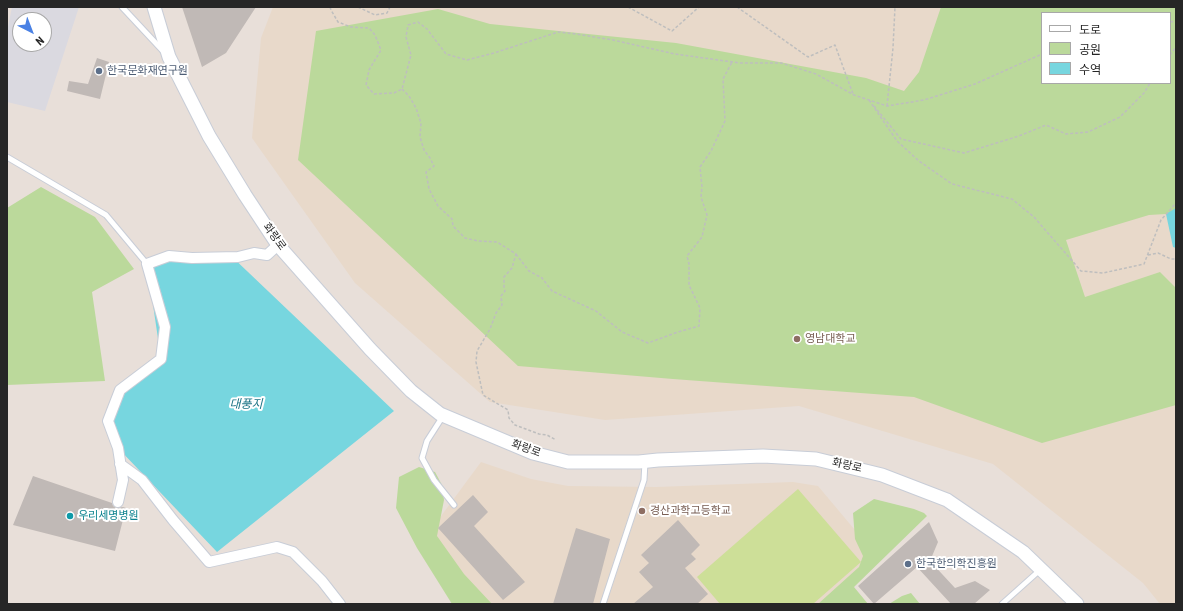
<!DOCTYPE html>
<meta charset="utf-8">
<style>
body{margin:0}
#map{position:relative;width:1183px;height:611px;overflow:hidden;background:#e8dfd9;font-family:"Roboto Condensed","Noto Sans KR",sans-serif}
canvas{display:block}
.frame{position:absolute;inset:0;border:8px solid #262626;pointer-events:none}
.legend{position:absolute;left:1041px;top:12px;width:130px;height:72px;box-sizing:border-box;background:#fff;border:1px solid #a8a8a8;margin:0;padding:5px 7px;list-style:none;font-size:12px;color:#262626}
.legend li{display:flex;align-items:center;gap:8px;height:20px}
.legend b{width:20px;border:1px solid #a8a8a8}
.north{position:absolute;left:12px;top:12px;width:40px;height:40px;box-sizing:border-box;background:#fff;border:1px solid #a8a8a8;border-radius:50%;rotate:138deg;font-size:11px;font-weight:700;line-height:16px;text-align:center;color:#262626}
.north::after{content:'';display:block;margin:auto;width:14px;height:18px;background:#4a81e4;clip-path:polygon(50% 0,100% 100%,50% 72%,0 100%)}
</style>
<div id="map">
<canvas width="1183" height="611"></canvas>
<div class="frame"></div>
<ul class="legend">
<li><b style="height:5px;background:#fff"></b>도로</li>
<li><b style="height:11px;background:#bbd99b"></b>공원</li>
<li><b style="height:11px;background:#77d6df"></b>수역</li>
</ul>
<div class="north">N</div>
</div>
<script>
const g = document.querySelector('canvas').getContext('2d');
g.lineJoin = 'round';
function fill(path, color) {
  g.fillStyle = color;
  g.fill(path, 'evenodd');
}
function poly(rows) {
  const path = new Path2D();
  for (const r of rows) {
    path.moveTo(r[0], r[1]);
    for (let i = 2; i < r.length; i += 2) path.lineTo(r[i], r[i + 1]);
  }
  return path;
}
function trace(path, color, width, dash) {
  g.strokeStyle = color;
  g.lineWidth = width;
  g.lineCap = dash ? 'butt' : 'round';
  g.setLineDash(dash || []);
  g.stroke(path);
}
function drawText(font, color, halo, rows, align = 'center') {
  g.font = font + ' "Roboto Condensed","Noto Sans KR",sans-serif';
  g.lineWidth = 4;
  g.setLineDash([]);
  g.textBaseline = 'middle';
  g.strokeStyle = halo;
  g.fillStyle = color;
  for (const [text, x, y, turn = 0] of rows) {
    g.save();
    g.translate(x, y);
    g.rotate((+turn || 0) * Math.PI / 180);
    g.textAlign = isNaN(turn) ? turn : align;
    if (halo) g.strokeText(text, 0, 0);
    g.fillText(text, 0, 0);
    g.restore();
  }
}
const industrial = poly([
 [12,7,79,7,45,111,7,102,7,32],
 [20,20,44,20,44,44,20,44]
]);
const education = poly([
 [273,7,1176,7,1176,604,1160,604,1143,583,993,464,799,406,605,420,490,402,355,283,252,138,261,38],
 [1042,13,1170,13,1170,83,1042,83],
 [481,462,531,479,568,486,656,487,793,482,818,486,865,542,869,567,826,604,487,604,427,535]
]);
const green = poly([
 [941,7,1176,7,1176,212,1166,214,1149,215,1066,240,1085,297,1160,272,1176,288,1176,405,1042,443,914,397,673,379,518,366,298,160,316,31,438,9,490,24,676,43,866,78,904,91,919,72],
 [1042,13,1170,13,1170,83,1042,83],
 [41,187,95,217,134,269,92,292,105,381,7,385,7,208],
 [419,467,435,472,442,485,444,500,437,536,464,574,492,604,452,604,417,548,396,508,399,477],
 [874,499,914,509,924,513,927,516,854,587,868,604,818,604,859,567,863,556,855,539,853,513],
 [911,593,920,604,889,604,902,596]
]);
const pitch = poly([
 [798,489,861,562,813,604,720,604,697,577]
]);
const water = poly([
 [1176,208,1176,248,1173,247,1166,214],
 [227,252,394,411,217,552,118,448,108,421,120,390,161,359,147,264]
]);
const building = poly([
 [182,7,256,7,226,53,202,67],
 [97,58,109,62,100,99,67,91,69,81,88,84],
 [33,476,112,503,113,506,116,508,123,507,126,508,115,551,13,525],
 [473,495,488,512,474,526,525,582,503,600,438,528],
 [678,520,700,545,691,554,696,559,685,568,708,594,697,604,633,604,653,587,639,572,649,563,641,555],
 [929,522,938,542,930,561,955,588,975,581,990,590,974,604,951,604,917,567,874,604,858,586],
 [576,528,610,539,593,604,553,604]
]);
const path = poly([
 [330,7,331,10,338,22,351,27,369,28,375,35,381,50,369,70,366,85,374,94,394,93,402,89,411,55,406,37,408,25,418,22,427,29,446,54,467,60,494,53,558,32,576,34,613,40,675,54,740,63,781,63,816,74,854,95,887,106,924,100,975,84,1042,54],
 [358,7,375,15,387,13,390,7],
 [628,7,672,31,699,7],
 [737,7,808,57,835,45,853,94],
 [1170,22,1176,21],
 [1170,55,1176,47],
 [402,89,409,96,416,108,421,123,420,137,424,150,430,158,434,166,426,172,429,189,438,206,452,219,453,226,465,238,478,241,497,242,516,254,512,268,504,277,504,288,505,291,501,296,502,305,496,313,490,329,477,351,476,362,483,395,508,410,509,418,515,425,539,434,547,435,556,440],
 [869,100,897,141,919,161,952,184,1012,199,1034,217,1081,271,1103,273,1144,264,1161,220,1176,203],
 [874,106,901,139,964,153,1019,136,1046,125,1066,134,1088,132,1120,117,1144,93,1150,83],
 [887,106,893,48,895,7],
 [516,254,529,271,542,278,552,291,596,311,622,332,648,343,678,332,699,326,700,308,689,285,689,264,687,256,702,237,707,215,701,197,702,187,700,167,711,151,725,121,723,79,732,62],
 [1148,255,1158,253,1171,259,1176,259]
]);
const service = poly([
 [122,7,164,52],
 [7,157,106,215,147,264],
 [443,416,427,441,422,458,434,480,454,505],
 [603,604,644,480,645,462],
 [1002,604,1040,570]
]);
const minor = poly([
 [120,464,142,480,173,520,209,562,277,547,293,552,322,581,340,604],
 [118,502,123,480,118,448,108,421,120,390,161,359,165,327,147,264,169,256,192,258,238,257,254,253,267,255,278,245]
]);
const tertiary = poly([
 [154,7,169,57,209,136,245,195,278,245,370,349,411,391,440,414,533,453,568,462,639,462,658,460,763,456,816,459,882,475,947,500,1023,552,1077,604]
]);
const markers = [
 [99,71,4,"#5c6f8a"],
 [797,339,4,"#8d6e63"],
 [642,511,4,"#8d6e63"],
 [70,516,4,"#0f9aa8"],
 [908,564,4,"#5c6f8a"]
];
const serviceNames = [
 ["한국문화재연구원",107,71],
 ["한국한의학진흥원",916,564]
];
const streetNames = [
 ["화랑로",274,237,54],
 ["화랑로",526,449,20],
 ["화랑로",847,466,13]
];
const educationNames = [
 ["영남대학교",805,339],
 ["경산과학고등학교",650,511]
];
const cultureNames = [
 ["우리세명병원",78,516]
];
const waterNames = [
 ["대풍지",246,405]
];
fill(industrial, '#dad9e0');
fill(education, '#e8d9ca');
fill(green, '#bbd99b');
fill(pitch, '#cddf98');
fill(water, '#77d6df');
fill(building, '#c0b9b6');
trace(service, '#c8cdd7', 7);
trace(minor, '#c8cdd7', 12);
trace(tertiary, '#c8cdd7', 15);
trace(path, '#bebebe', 1.5, [3, 2]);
trace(service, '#fff', 5);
trace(minor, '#fff', 10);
trace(tertiary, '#fff', 13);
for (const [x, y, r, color] of markers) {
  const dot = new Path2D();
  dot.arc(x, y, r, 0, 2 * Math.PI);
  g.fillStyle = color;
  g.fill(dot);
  trace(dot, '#fff', 1.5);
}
drawText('11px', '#4e5e75', '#fff', serviceNames, 'left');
drawText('11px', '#262626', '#fff', streetNames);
drawText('11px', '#785e54', '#fff', educationNames, 'left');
drawText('11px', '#0d838f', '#fff', cultureNames, 'left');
drawText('italic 12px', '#1b7385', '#fff', waterNames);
</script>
